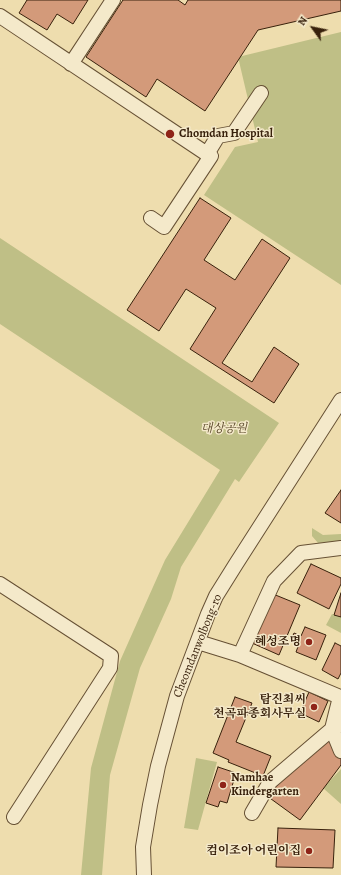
<!DOCTYPE html>
<meta charset="utf-8">
<style>
body{margin:0}
#map{position:relative;width:341px;height:875px;overflow:hidden;background:#eeddae;font-family:Alegreya,serif}
canvas{display:block}
.north{position:absolute;left:293px;top:8px;width:40px;height:40px;-webkit-text-stroke:3px #f4e9ca;paint-order:stroke;rotate:303deg;font-size:11px;font-weight:700;line-height:16px;text-align:center;color:#38210c}
.north::after{content:'';display:block;margin:auto;width:14px;height:18px;background:#38210c;clip-path:polygon(50% 0,100% 100%,50% 72%,0 100%)}
</style>
<div id="map">
<canvas width="341" height="875"></canvas>
<div class="north">N</div>
</div>
<script>
const g = document.querySelector('canvas').getContext('2d');
g.lineJoin = 'round';
function fill(path, color) {
  g.fillStyle = color;
  g.fill(path, 'evenodd');
}
function poly(rows) {
  const path = new Path2D();
  for (const r of rows) {
    path.moveTo(r[0], r[1]);
    for (let i = 2; i < r.length; i += 2) path.lineTo(r[i], r[i + 1]);
  }
  return path;
}
function trace(path, color, width, dash) {
  g.strokeStyle = color;
  g.lineWidth = width;
  g.lineCap = dash ? 'butt' : 'round';
  g.setLineDash(dash || []);
  g.stroke(path);
}
function drawText(font, color, halo, rows, align = 'center') {
  g.font = font + ' Alegreya,"Noto Serif KR",serif';
  g.lineWidth = 3;
  g.setLineDash([]);
  g.textBaseline = 'middle';
  g.strokeStyle = halo;
  g.fillStyle = color;
  for (const [text, x, y, turn = 0] of rows) {
    g.save();
    g.translate(x, y);
    g.rotate((+turn || 0) * Math.PI / 180);
    g.textAlign = isNaN(turn) ? turn : align;
    if (halo) g.strokeText(text, 0, 0);
    g.fillText(text, 0, 0);
    g.restore();
  }
}
const green = poly([
 [341,32,341,285,204,195,235,147,258,142,238,57],
 [0,238,279,423,239,482,235,479,181,567,171,599,140,668,110,775,102,875,81,875,91,768,120,661,165,560,220,470,0,324],
 [312,528,323,535,341,534,341,541,318,543,312,536],
 [332,614,341,617,341,633,326,625],
 [196,758,217,762,198,830,184,828],
 [341,769,341,804,323,788]
]);
const building = poly([
 [27,0,88,0,73,24,57,14,47,30,19,13,27,0],
 [123,0,178,0,185,5,188,0,341,0,341,11,258,30,205,111,157,79,146,97,86,57,123,0],
 [200,198,231,218,204,260,235,280,262,239,290,258,222,363,252,382,274,347,299,364,274,403,190,349,216,308,186,289,159,331,127,310,200,198],
 [341,490,341,523,325,513,341,490],
 [311,564,341,578,341,584,329,609,297,593,311,564],
 [341,593,341,617,334,615,341,593],
 [273,594,300,605,279,655,252,643,273,594],
 [305,627,326,635,316,660,296,652,299,644,291,640,294,633,301,636,305,627],
 [335,643,341,646,341,673,338,679,322,670,335,643],
 [309,692,328,701,319,722,300,713,309,692],
 [235,697,252,703,236,742,271,756,263,776,228,762,229,760,213,753,235,697],
 [329,735,341,752,341,765,300,820,267,796,299,763,329,735],
 [218,767,236,773,227,803,220,801,218,807,206,803,218,767],
 [278,828,335,830,333,868,276,867,278,828]
]);
const minor = poly([
 [0,16,207,154,218,136,234,133,261,93],
 [71,64,113,0],
 [151,218,164,227,211,156,207,154],
 [0,584,111,656,110,668,14,817],
 [198,642,240,655,340,697,332,729,341,751],
 [240,655,274,581,301,553,341,548],
 [252,813,270,782,332,729,339,725],
 [144,875,143,847,150,805,158,766,177,696,208,614,216,596,236,564,341,400]
]);
const markers = [
 [170,134,5,"#8f2418"],
 [309,642,4,"#8f2418"],
 [314,707,4,"#8f2418"],
 [223,785,4,"#8f2418"],
 [309,851,4,"#8f2418"]
];
const poiNames = [
 ["Chomdan Hospital",179,134,"left"],
 ["혜성조명",301,642],
 ["탐진최씨",306,700],
 ["천곡파종회사무실",306,714],
 ["Namhae",231,778,"left"],
 ["Kindergarten",231,792,"left"],
 ["컴이조아 어린이집",301,851]
];
const parkNames = [
 ["대상공원",224,429]
];
const streetNames = [
 ["Cheomdanwolbong-ro",198,646,-68]
];
fill(green, '#bfbf86');
fill(building, '#d39a7a');
trace(building, '#38210c', 1);
trace(minor, '#665034', 16);
trace(minor, '#f4e9ca', 14);
for (const [x, y, r, color] of markers) {
  const dot = new Path2D();
  dot.arc(x, y, r, 0, 2 * Math.PI);
  g.fillStyle = color;
  g.fill(dot);
  trace(dot, '#f4e9ca', 1.5);
}
drawText('bold 12px', '#38210c', '#f4e9ca', poiNames, 'right');
drawText('italic 12px', '#5a482a', '#f4e9ca', parkNames);
drawText('12px', '#38210c', '#f4e9ca', streetNames);
</script>
